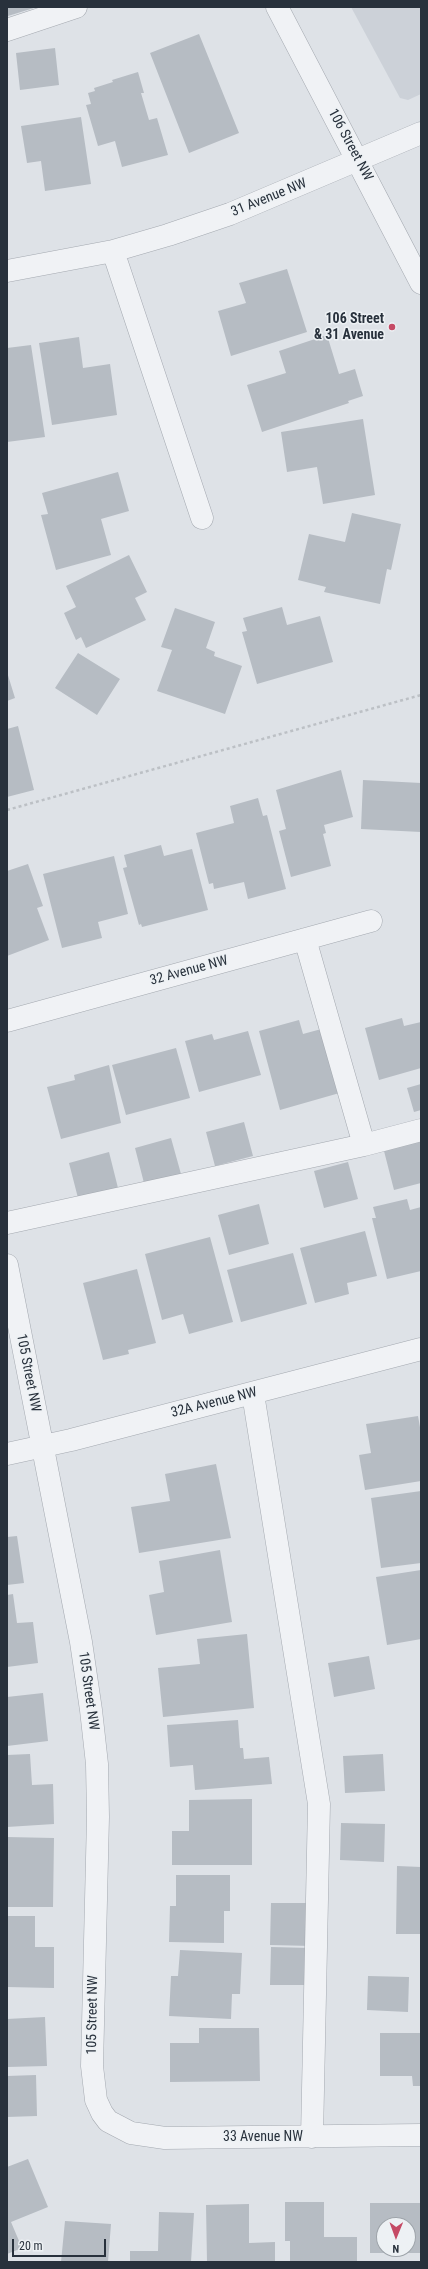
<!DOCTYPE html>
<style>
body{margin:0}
#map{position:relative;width:428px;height:2269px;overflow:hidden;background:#dee2e7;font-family:"Roboto Condensed",sans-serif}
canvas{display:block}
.frame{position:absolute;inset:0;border:8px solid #28313c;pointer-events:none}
.north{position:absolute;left:376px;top:2217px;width:40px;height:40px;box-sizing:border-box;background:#edf1f4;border:1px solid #9ea4aa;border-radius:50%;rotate:181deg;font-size:11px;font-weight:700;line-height:16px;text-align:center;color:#28313c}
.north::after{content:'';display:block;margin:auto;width:14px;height:18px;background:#c54a65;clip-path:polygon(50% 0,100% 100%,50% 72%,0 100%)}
.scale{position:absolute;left:12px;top:2239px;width:94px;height:18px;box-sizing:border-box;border:2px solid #28313c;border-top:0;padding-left:5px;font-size:12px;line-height:14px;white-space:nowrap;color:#28313c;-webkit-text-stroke:3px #edf1f4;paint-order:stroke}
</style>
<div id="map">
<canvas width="428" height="2269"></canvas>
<div class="frame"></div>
<div class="north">N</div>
<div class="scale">20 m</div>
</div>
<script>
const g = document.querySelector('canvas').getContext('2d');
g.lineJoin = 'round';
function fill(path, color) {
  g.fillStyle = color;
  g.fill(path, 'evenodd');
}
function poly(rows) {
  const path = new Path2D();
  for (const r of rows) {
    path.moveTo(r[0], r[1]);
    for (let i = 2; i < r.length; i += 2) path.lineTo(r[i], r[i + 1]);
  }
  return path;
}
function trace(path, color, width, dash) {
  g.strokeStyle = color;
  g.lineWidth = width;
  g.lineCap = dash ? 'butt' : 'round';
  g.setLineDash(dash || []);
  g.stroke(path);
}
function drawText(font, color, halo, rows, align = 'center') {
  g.font = font + ' "Roboto Condensed",sans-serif';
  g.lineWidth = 3;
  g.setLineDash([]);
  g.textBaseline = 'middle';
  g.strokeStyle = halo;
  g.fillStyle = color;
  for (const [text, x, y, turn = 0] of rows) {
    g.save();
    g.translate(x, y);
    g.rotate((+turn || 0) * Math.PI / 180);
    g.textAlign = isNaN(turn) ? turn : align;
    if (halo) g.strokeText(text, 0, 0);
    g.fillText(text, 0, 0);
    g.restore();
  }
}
const built = poly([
 [351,7,421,7,421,94,408,100,400,98]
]);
const building = poly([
 [7,7,37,7,8,16],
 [199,34,239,133,189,153,150,53],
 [55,48,59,85,20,90,16,53],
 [138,72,144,93,141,93,149,120,157,118,168,155,122,167,115,141,98,146,86,105,91,104,88,93,95,91,94,88,113,82,112,80],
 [81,117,91,184,45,191,41,161,27,163,21,126],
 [287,269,307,332,231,356,218,311,246,303,239,283],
 [327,335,339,374,355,369,363,396,348,401,349,403,262,432,247,385,286,373,279,351],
 [79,337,83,368,110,364,117,415,52,425,39,343],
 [31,345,45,437,7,442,7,348],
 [363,419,375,495,323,504,317,467,287,472,281,432],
 [118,472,129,511,101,519,111,555,56,570,41,515,48,514,42,493],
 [352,513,401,524,391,570,387,569,380,604,324,592,326,587,298,580,309,534,345,542],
 [129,555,147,592,135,598,146,620,86,648,81,637,76,640,64,613,76,607,66,586],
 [282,607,287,625,320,616,333,662,257,684,242,632,247,631,243,618],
 [175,608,215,622,206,648,215,652,214,656,242,666,225,714,157,691,172,650,161,647],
 [78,653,120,679,97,715,55,688],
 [7,672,15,698,7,701],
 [18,726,34,790,7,797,7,729],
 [341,770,353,817,324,825,326,833,323,834,331,866,291,877,279,831,286,829,276,790],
 [363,780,421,783,421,832,361,829],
 [258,798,263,816,267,815,286,889,248,899,244,882,214,889,213,883,209,884,196,833,234,823,230,806],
 [161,845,164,856,192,849,208,910,142,927,141,924,139,925,123,868,127,867,124,855],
 [114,856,128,914,98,922,102,938,62,948,43,874],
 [28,864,43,906,37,908,49,940,7,956,7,871],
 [402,1018,404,1026,421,1022,421,1068,379,1080,365,1028],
 [299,1020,303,1034,325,1028,343,1092,280,1110,259,1031],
 [248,1031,261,1075,199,1092,185,1041,212,1034,214,1040],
 [176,1048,190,1098,126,1115,112,1065],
 [109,1065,121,1123,61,1139,47,1087,75,1080,74,1075],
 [421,1084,421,1110,414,1112,407,1088],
 [244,1122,253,1156,215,1166,206,1132],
 [171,1138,181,1174,144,1183,135,1148],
 [421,1141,421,1183,394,1190,384,1151],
 [109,1152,118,1188,78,1198,69,1163],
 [348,1162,358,1199,324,1208,314,1171],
 [407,1199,410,1210,421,1207,421,1271,387,1279,372,1218,376,1218,373,1207],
 [259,1204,269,1244,229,1255,218,1215],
 [365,1231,377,1276,347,1283,349,1294,315,1303,300,1248],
 [210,1237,233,1322,189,1334,183,1314,162,1320,145,1254],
 [293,1253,307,1304,241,1322,227,1270],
 [137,1269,156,1343,128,1350,129,1354,103,1360,83,1283],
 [418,1416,421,1433,421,1481,365,1490,359,1455,371,1453,366,1424],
 [216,1464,231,1538,139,1553,131,1507,170,1501,165,1474],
 [421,1491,421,1563,381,1568,371,1498],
 [17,1536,24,1583,7,1585,7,1537],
 [220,1550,232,1622,156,1635,149,1595,164,1592,159,1561],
 [421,1570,421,1639,387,1645,376,1577],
 [13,1594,17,1623,33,1622,38,1663,7,1667,7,1595],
 [247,1634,254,1708,163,1717,158,1668,200,1664,197,1639],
 [369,1656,375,1689,334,1697,328,1663],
 [43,1693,48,1741,7,1746,7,1697],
 [238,1720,240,1748,243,1748,244,1759,269,1757,272,1784,195,1790,193,1765,170,1767,167,1725],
 [30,1754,32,1785,53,1784,54,1824,7,1827,7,1755],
 [383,1754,385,1791,345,1793,343,1756],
 [252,1799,252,1865,172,1865,172,1831,189,1831,189,1800],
 [341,1823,385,1824,384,1862,340,1860],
 [7,1837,54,1838,53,1907,7,1907],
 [397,1866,421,1867,421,1934,396,1934],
 [176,1875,230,1875,230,1911,224,1911,224,1943,169,1942,170,1906,176,1906],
 [271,1903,313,1903,312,1946,270,1945],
 [7,1916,35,1916,35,1947,54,1947,54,1988,7,1987],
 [271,1947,310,1948,309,1985,270,1985],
 [180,1950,242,1953,240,1994,232,1994,231,2019,169,2016,171,1976,178,1976],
 [368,1976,409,1977,408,2012,367,2010],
 [45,2017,47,2066,7,2067,7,2019],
 [199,2028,259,2028,260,2081,170,2082,170,2043,199,2043],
 [380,2033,421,2033,421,2086,413,2086,412,2076,380,2076],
 [36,2075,37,2116,7,2117,7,2076],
 [28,2159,48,2207,11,2222,22,2248,7,2254,7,2167],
 [285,2202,324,2202,324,2237,357,2237,357,2262,290,2262,290,2241,285,2241],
 [370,2203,421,2203,421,2253,370,2253],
 [384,2225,408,2225,408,2249,384,2249],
 [249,2204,249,2243,275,2242,275,2262,207,2262,206,2205],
 [159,2212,194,2213,191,2262,130,2262,130,2251,158,2251],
 [65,2221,111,2224,108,2262,61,2262]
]);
const path = poly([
 [7,810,421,695]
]);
const minor = poly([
 [277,7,421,283],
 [7,30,76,7],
 [113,251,202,518],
 [7,271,113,251,168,235,230,214,421,133],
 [305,939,364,1145],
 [7,1021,371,921],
 [7,1223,364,1145,421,1130],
 [7,1265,81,1642,91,1710,97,1764,98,1817,92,2066,96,2100,102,2113,108,2121,131,2133,165,2138,421,2135],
 [253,1394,319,1804,312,2137],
 [7,1454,71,1440,421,1349]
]);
const markers = [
 [392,327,4,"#c54a65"]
];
const streetNames = [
 ["106 Street NW",350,145,62],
 ["31 Avenue NW",269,198,-22],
 ["32 Avenue NW",189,971,-15],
 ["105 Street NW",28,1373,79],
 ["32A Avenue NW",214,1403,-14],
 ["105 Street NW",88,1691,82],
 ["105 Street NW",93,2015,-89],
 ["33 Avenue NW",263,2137]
];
const poiNames = [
 ["106 Street",384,319],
 ["& 31 Avenue",384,335]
];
fill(built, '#ccd1d8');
fill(building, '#b6bcc3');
trace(minor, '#a4a9b0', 23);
trace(path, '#bcc0c5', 2.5, [3, 3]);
trace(minor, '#f0f2f5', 22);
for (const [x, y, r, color] of markers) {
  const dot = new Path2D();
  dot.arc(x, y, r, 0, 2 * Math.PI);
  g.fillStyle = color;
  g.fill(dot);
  trace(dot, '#edf1f4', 1.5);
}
drawText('14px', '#28313c', '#edf1f4', streetNames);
drawText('bold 14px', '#28313c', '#edf1f4', poiNames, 'right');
</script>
